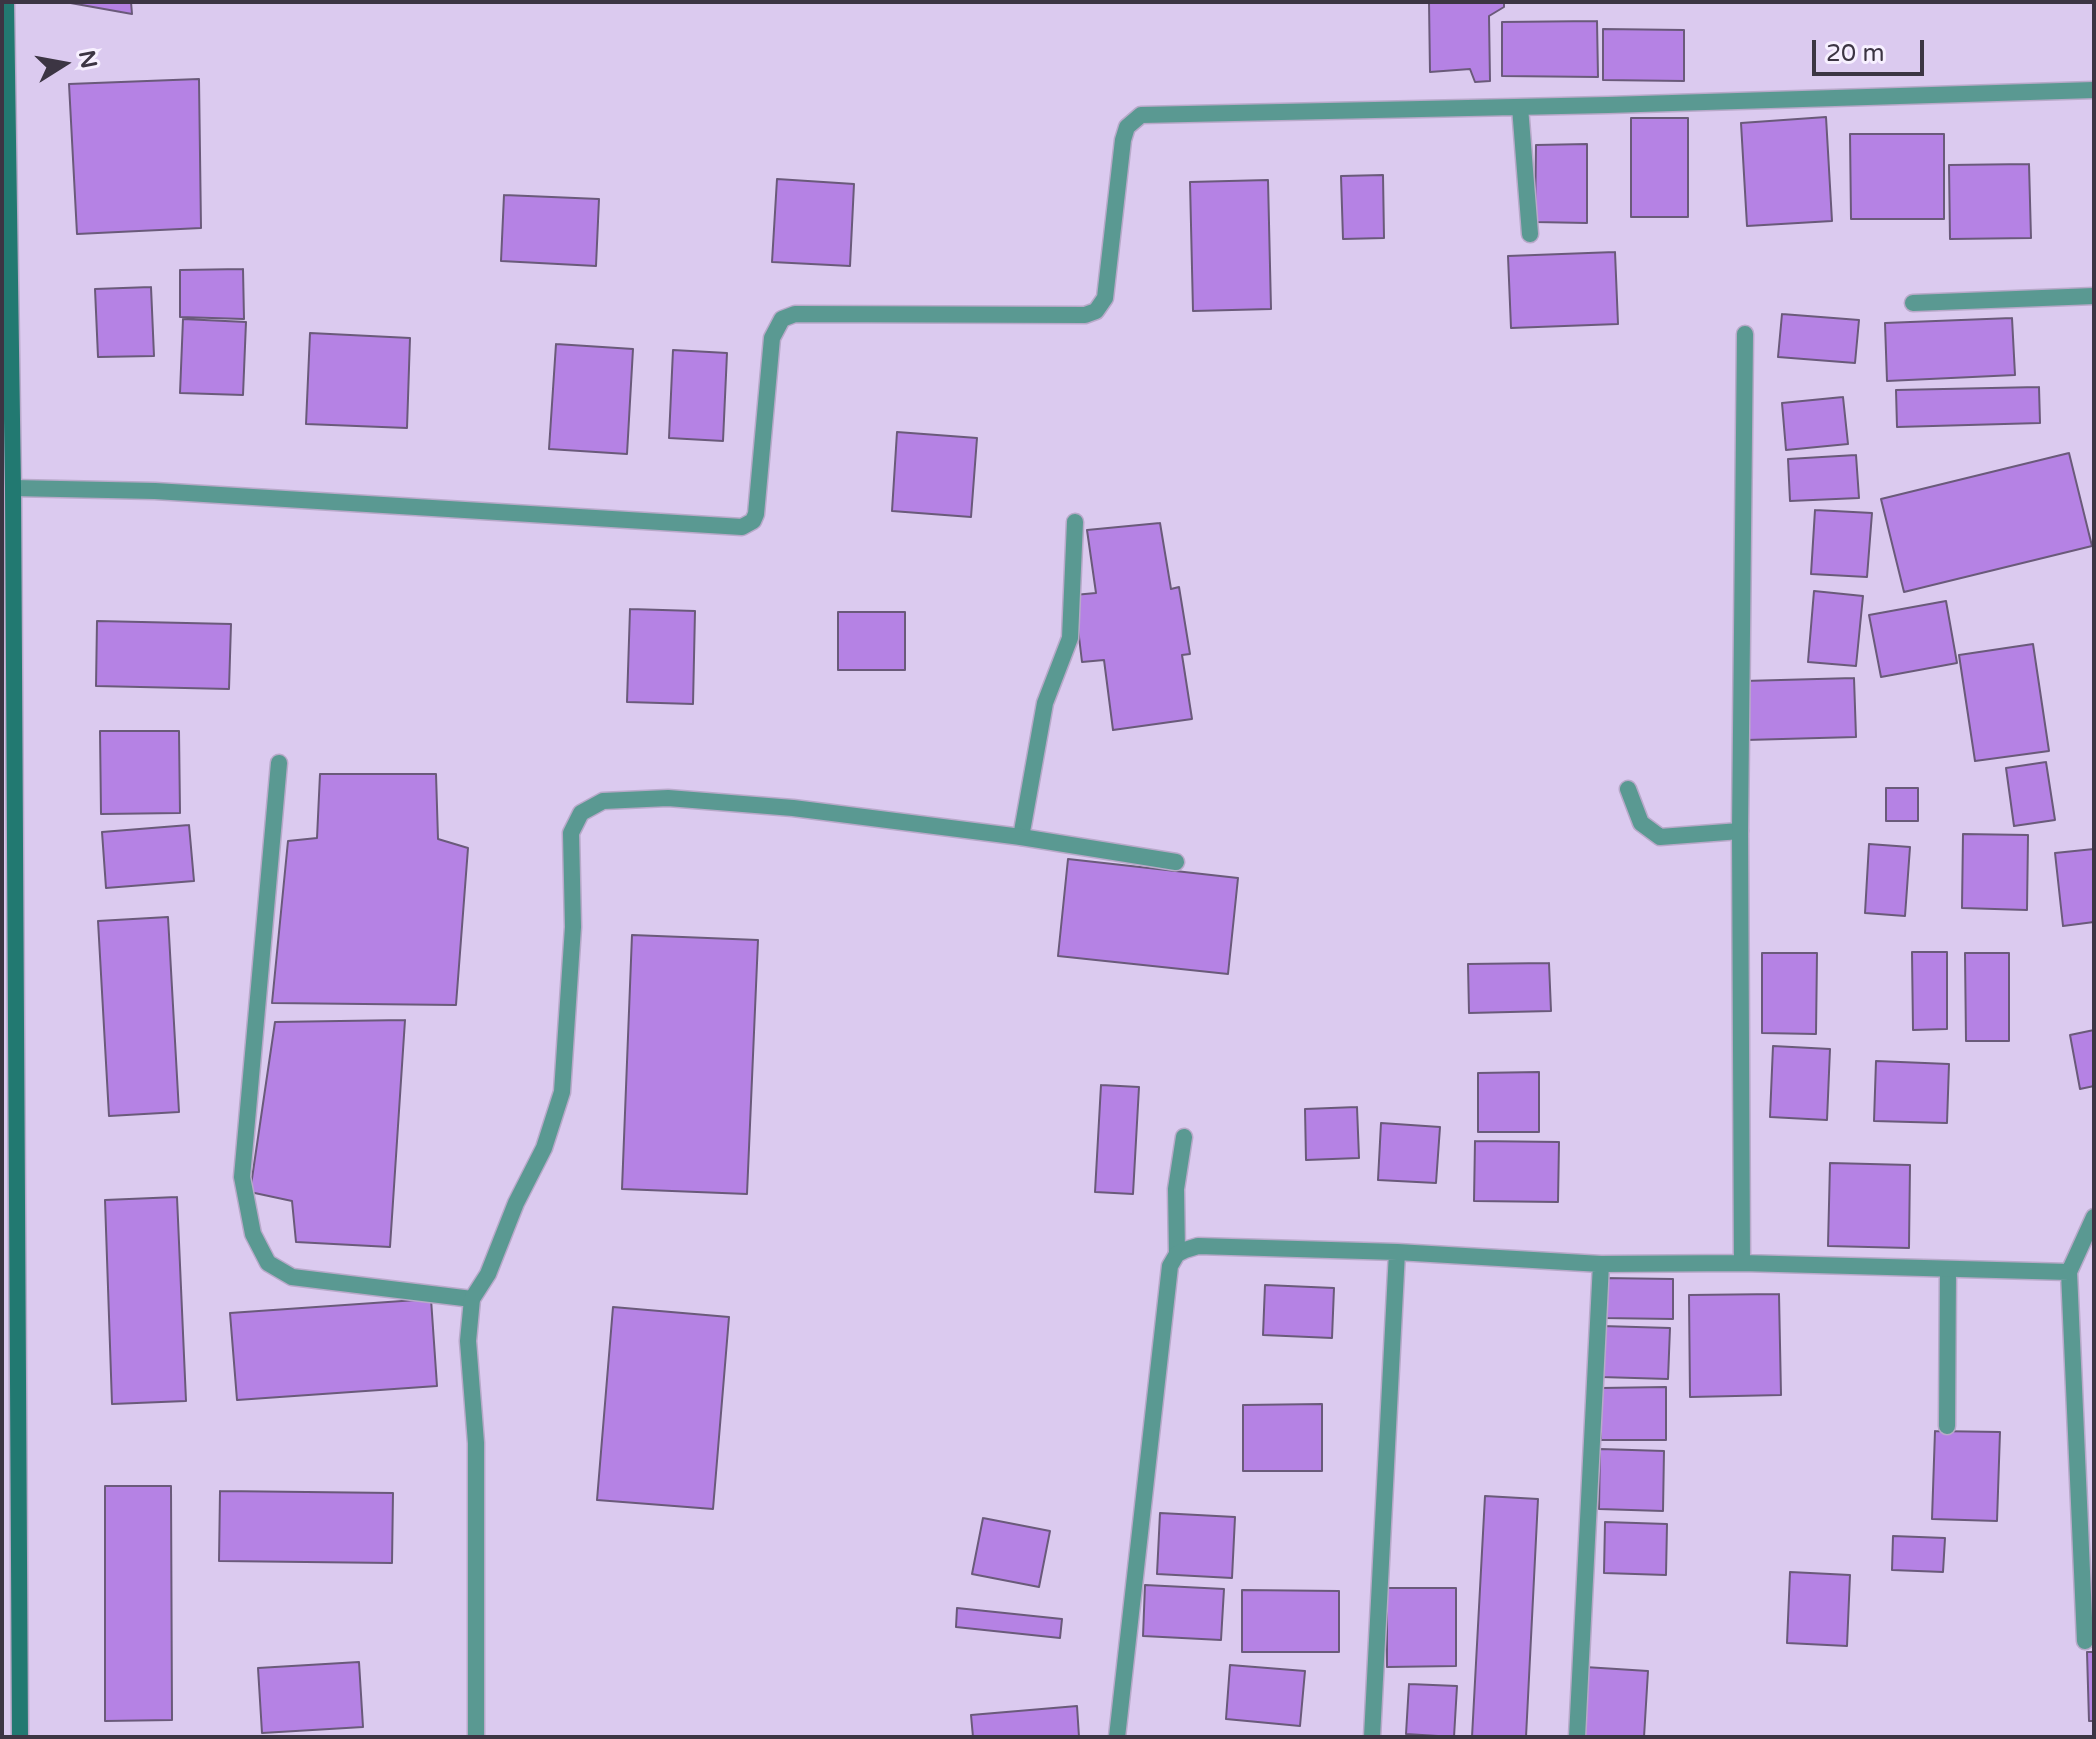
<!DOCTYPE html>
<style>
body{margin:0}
#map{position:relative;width:2096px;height:1739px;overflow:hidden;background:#dbcaef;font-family:"Varela Round",sans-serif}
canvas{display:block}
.frame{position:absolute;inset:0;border:4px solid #3c3543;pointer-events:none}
.north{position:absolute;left:24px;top:24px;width:80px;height:80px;-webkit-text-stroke:6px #f7f0ff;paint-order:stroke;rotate:79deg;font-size:22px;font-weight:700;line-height:32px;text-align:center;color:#3c3543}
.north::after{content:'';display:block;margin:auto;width:28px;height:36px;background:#3c3543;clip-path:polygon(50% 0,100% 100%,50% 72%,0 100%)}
.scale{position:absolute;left:1812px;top:40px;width:112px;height:36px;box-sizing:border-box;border:4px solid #3c3543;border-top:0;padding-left:10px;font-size:24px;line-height:28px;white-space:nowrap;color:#3c3543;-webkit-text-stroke:6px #f7f0ff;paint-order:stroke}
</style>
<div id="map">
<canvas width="2096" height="1739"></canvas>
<div class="frame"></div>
<div class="north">N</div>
<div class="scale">20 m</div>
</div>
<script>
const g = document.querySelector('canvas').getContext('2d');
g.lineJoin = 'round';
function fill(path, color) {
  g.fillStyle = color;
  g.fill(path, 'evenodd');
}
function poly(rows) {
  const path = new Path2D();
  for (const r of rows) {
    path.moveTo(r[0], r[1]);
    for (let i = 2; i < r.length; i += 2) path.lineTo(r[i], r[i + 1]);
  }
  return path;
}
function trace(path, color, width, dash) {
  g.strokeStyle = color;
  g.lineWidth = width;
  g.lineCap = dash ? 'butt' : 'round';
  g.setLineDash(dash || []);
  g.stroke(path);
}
const building = poly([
 [65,2,131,2,132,14,65,2],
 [1429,2,1504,2,1504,7,1489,16,1490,81,1475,82,1470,69,1430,72,1429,2],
 [1597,21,1598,77,1502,76,1502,22,1597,21],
 [1603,29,1684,30,1684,81,1603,80,1603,29],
 [199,79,201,228,77,234,69,84,199,79],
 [1826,117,1832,221,1747,226,1741,123,1826,117],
 [1631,118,1688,118,1688,217,1631,217,1631,118],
 [1850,134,1944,134,1944,219,1851,219,1850,134],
 [1587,144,1587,223,1535,222,1536,145,1587,144],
 [2029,164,2031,238,1950,239,1949,165,2029,164],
 [1383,175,1384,238,1343,239,1341,176,1383,175],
 [777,179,854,184,850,266,772,262,777,179],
 [1268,180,1271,309,1193,311,1190,182,1268,180],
 [504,195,599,199,596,266,501,261,504,195],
 [1615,252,1618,324,1511,328,1508,256,1615,252],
 [243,269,244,319,180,317,180,270,243,269],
 [151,287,154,356,98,357,95,289,151,287],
 [1782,314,1859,320,1855,363,1778,357,1782,314],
 [2012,318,2015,375,1887,381,1885,323,2012,318],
 [183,319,246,322,243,395,180,393,183,319],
 [310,333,410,338,407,428,306,424,310,333],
 [556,344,633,349,627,454,549,449,556,344],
 [673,350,727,353,723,441,669,438,673,350],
 [2039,387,2040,423,1897,427,1896,390,2039,387],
 [1843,397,1848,444,1786,450,1782,403,1843,397],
 [897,432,977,438,971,517,892,511,897,432],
 [2069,453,2092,546,1904,592,1881,499,2069,453],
 [1856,455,1859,498,1790,501,1788,459,1856,455],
 [1815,510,1872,513,1867,577,1811,574,1815,510],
 [1160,523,1171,589,1179,587,1190,654,1182,655,1192,719,1113,730,1104,660,1082,662,1074,595,1096,593,1087,530,1160,523],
 [1814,591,1863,596,1856,666,1808,662,1814,591],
 [1946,601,1957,663,1881,677,1869,615,1946,601],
 [630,609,695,611,693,704,627,702,630,609],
 [838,612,905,612,905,670,838,670,838,612],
 [97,621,231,624,229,689,96,686,97,621],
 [2033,644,2049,751,1975,761,1959,655,2033,644],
 [1854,678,1856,737,1746,740,1744,681,1854,678],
 [100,731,179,731,180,813,101,814,100,731],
 [2046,762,2055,820,2014,826,2006,768,2046,762],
 [320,774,436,774,438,839,468,848,456,1005,272,1003,288,841,317,838,320,774],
 [1886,788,1918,788,1918,821,1886,821,1886,788],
 [189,825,194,881,106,888,102,832,189,825],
 [1963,834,2028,835,2027,910,1962,908,1963,834],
 [1869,844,1910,847,1905,916,1865,913,1869,844],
 [2094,849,2094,922,2063,926,2055,853,2094,849],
 [1068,859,1238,878,1228,974,1058,956,1068,859],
 [168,917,179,1112,109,1116,98,921,168,917],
 [632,935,758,940,747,1194,622,1189,632,935],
 [1912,952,1947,952,1947,1029,1913,1030,1912,952],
 [1762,953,1817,953,1816,1034,1762,1033,1762,953],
 [1965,953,2009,953,2009,1041,1966,1041,1965,953],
 [1549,963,1551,1011,1469,1013,1468,964,1549,963],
 [405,1020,390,1247,296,1242,292,1201,250,1192,275,1022,405,1020],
 [2094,1030,2094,1086,2080,1089,2070,1035,2094,1030],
 [1773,1046,1830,1049,1827,1120,1770,1117,1773,1046],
 [1876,1061,1949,1064,1947,1123,1874,1121,1876,1061],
 [1539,1072,1539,1132,1478,1132,1478,1073,1539,1072],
 [1101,1085,1139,1087,1133,1194,1095,1192,1101,1085],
 [1357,1107,1359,1158,1306,1160,1305,1109,1357,1107],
 [1381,1123,1440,1127,1436,1183,1378,1180,1381,1123],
 [1475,1141,1559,1142,1558,1202,1474,1201,1475,1141],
 [1830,1163,1910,1165,1909,1248,1828,1246,1830,1163],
 [177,1197,186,1401,112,1404,105,1200,177,1197],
 [1603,1278,1673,1279,1673,1319,1603,1318,1603,1278],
 [1265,1285,1334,1288,1332,1338,1263,1335,1265,1285],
 [1779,1294,1781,1395,1690,1397,1689,1295,1779,1294],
 [431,1299,437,1386,237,1400,230,1313,431,1299],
 [613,1307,729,1317,713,1509,597,1500,613,1307],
 [1602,1326,1670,1328,1668,1379,1601,1377,1602,1326],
 [1666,1387,1666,1440,1601,1440,1601,1388,1666,1387],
 [1322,1404,1322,1471,1243,1471,1243,1405,1322,1404],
 [1935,1431,2000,1432,1997,1521,1932,1519,1935,1431],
 [1600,1449,1664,1451,1663,1511,1599,1509,1600,1449],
 [105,1486,171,1486,172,1720,105,1721,105,1486],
 [220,1491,393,1493,392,1563,219,1561,220,1491],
 [1485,1496,1538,1499,1526,1737,1472,1737,1485,1496],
 [1160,1513,1235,1517,1232,1578,1157,1574,1160,1513],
 [983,1518,1050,1531,1039,1587,972,1574,983,1518],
 [1605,1522,1667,1524,1666,1575,1604,1573,1605,1522],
 [1893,1536,1945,1538,1943,1572,1892,1570,1893,1536],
 [1790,1572,1850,1575,1847,1646,1787,1643,1790,1572],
 [1145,1585,1224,1589,1221,1640,1143,1636,1145,1585],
 [1387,1588,1456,1588,1456,1666,1387,1667,1387,1588],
 [1242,1590,1339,1591,1339,1652,1242,1652,1242,1590],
 [957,1608,1062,1619,1060,1638,956,1627,957,1608],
 [2087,1652,2094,1652,2094,1721,2089,1721,2087,1652],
 [359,1662,363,1727,262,1733,258,1668,359,1662],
 [1230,1665,1305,1671,1300,1726,1226,1719,1230,1665],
 [1585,1667,1648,1671,1644,1737,1580,1737,1585,1667],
 [1409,1684,1457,1686,1454,1737,1406,1734,1409,1684],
 [1077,1706,1079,1737,973,1737,971,1715,1077,1706]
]);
const lane = poly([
 [1913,303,2094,296],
 [279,763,242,1177,253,1234,268,1263,292,1277,472,1299],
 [1628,789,1641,823,1660,837,1740,831],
 [1021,837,1045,703,1070,638,1075,522],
 [1177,1254,1176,1189,1184,1137],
 [1947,1426,1948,1269]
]);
const street = poly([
 [1520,107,1530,234],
 [13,488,155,491,742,527,753,521,756,514,772,338,782,319,795,314,1085,315,1096,311,1105,298,1123,140,1127,127,1141,115,1608,105,2094,90],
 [1742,1263,1740,831,1745,334],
 [2085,1641,2069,1272,2094,1217],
 [476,1737,476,1443,468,1341,472,1299,488,1274,516,1203,544,1148,562,1092,573,927,571,833,581,813,603,801,668,798,793,808,1021,837,1176,862],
 [1117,1737,1170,1266,1177,1254,1185,1250,1198,1246,1397,1252,1601,1264,1742,1263,2069,1272],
 [1372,1737,1397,1252],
 [1577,1737,1601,1264]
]);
const secondary = poly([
 [6,2,13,488,20,1737]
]);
fill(building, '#b582e4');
trace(building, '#6a5a7a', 2);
trace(lane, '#b8a9c9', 19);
trace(street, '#b8a9c9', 19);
trace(secondary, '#b8a9c9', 19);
trace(lane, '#5a9992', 16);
trace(street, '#5a9992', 16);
trace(secondary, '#227971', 16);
</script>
